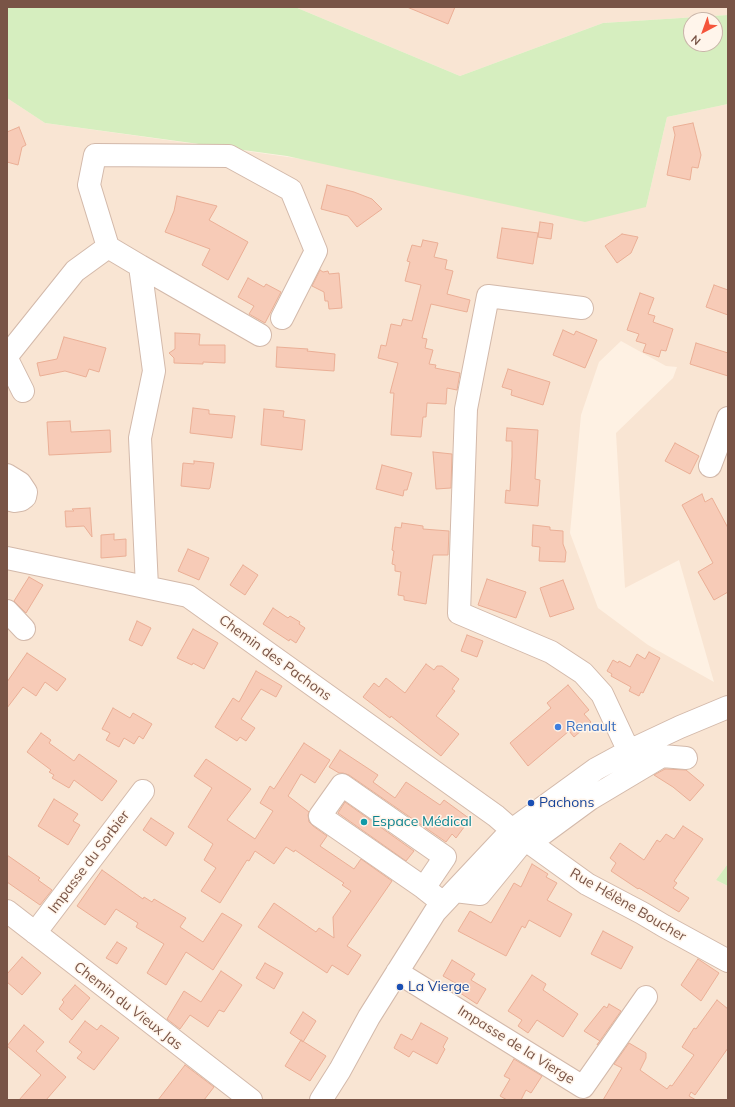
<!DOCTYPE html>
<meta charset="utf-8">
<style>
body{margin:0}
#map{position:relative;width:735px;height:1107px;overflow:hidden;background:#fef1e3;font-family:Mulish,sans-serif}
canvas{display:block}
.frame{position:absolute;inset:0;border:8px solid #795446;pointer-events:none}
.north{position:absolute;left:683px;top:12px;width:40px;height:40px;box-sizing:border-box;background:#fff5eb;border:1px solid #c9b5a9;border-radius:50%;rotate:221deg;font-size:11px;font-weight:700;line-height:16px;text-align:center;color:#795446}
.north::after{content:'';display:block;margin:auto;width:14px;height:18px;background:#f5553b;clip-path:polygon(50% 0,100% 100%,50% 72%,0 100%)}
</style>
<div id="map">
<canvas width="735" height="1107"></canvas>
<div class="frame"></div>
<div class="north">N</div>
</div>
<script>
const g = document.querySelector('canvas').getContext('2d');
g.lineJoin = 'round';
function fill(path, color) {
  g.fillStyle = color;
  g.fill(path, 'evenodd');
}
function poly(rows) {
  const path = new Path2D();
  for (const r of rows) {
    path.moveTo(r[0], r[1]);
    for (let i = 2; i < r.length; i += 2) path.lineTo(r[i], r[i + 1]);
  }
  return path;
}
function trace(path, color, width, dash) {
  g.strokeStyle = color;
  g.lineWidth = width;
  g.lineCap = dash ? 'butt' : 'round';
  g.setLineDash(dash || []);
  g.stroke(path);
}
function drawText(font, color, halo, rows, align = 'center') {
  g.font = font + ' Mulish,sans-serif';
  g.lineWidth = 3;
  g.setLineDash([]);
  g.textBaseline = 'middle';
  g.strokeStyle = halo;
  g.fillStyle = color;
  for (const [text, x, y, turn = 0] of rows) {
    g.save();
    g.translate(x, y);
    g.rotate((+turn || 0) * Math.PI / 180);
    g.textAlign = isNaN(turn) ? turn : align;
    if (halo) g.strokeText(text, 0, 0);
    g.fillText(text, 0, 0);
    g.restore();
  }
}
const residential = poly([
 [295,7,728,7,728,15,603,23,460,76],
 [7,98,45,123,646,207,667,117,728,104,728,865,727,865,716,880,728,886,728,1100,7,1100],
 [621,341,666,366,677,367,673,378,616,433,625,588,679,560,714,682,648,645,598,608,570,533,581,415,599,362]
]);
const green = poly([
 [7,7,295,7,460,76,603,23,728,15,728,104,667,117,646,207,585,222,287,156,45,123,7,98],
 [691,20,715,20,715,44,691,44],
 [727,865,728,865,728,886,716,880]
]);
const building = poly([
 [407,7,455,7,448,24,407,7],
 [693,123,701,155,698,168,692,167,690,180,667,175,675,135,673,127,693,123],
 [19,127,26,145,22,147,18,165,7,162,7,132,19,127],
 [327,185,354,192,372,199,382,209,357,227,348,216,321,209,327,185],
 [177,196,217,206,209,220,248,242,228,280,202,265,210,249,165,232,174,211,177,196],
 [540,222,553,224,551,239,538,237,540,222],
 [502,228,538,233,533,264,497,258,502,228],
 [622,234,638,237,631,253,617,263,605,246,622,234],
 [423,240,438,243,434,257,447,260,445,269,453,271,447,294,470,300,467,312,431,304,422,338,427,339,425,348,433,350,429,364,436,365,435,368,460,373,457,390,447,388,446,404,427,403,426,417,423,417,421,437,391,435,394,393,390,393,398,363,378,358,381,345,386,346,391,324,401,326,403,319,412,321,421,285,405,281,410,262,407,261,412,245,421,247,423,240],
 [320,270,323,272,328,271,329,274,339,273,342,308,329,309,328,301,325,301,324,292,312,286,320,270],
 [248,278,264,287,266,284,281,292,265,323,249,314,254,306,238,297,248,278],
 [714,285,728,290,728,315,706,307,714,285],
 [640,293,654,298,648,314,655,316,653,322,673,329,666,351,661,350,659,357,643,352,646,344,636,341,639,334,627,330,640,293],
 [563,330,574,335,576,331,597,340,585,368,553,355,563,330],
 [175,333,200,334,199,345,225,345,225,363,203,362,203,364,174,363,174,358,169,353,175,349,175,333],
 [64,337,106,348,99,372,89,369,86,377,65,371,40,376,37,363,57,359,64,337],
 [696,343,728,353,728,376,690,364,696,343],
 [277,347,308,349,307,351,335,354,334,371,276,367,277,347],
 [508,369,550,382,543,405,511,395,512,390,502,387,508,369],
 [193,408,209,410,209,414,235,416,232,438,190,433,193,408],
 [264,409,284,411,283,417,305,420,302,450,261,445,264,409],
 [70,421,71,432,110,430,111,452,49,455,47,422,70,421],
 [507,428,538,430,535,479,540,480,538,506,505,503,506,490,510,491,512,457,512,441,506,441,507,428],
 [675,443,699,456,690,474,665,461,675,443],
 [433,452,452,454,451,488,436,489,433,452],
 [194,461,214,463,210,488,209,489,181,486,183,463,194,464,194,461],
 [382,465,412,473,407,490,404,490,403,496,376,489,382,465],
 [702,494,705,502,712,498,728,528,728,592,714,600,698,572,713,563,682,505,702,494],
 [90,508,92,537,84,526,66,527,65,511,74,511,72,509,90,508],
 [402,523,423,526,423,529,449,531,448,555,433,555,426,604,404,600,404,596,398,595,401,572,395,571,395,565,392,564,394,551,392,550,395,527,401,528,402,523],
 [533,525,550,527,550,530,563,531,563,544,566,552,565,562,539,561,540,547,532,546,533,525],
 [114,534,114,540,126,539,126,556,101,558,101,535,114,534],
 [188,549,209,558,199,580,178,571,188,549],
 [243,565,258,575,245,595,230,585,243,565],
 [29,577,43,585,26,613,14,601,29,577],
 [487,579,526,592,516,618,478,605,487,579],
 [563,580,574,609,550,617,540,588,563,580],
 [273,608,288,618,290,616,300,622,299,624,305,628,296,643,290,639,289,641,263,624,273,608],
 [137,621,151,628,142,646,129,640,137,621],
 [193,629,218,643,204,669,193,663,192,665,177,658,193,629],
 [467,635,483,641,477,657,461,651,467,635],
 [649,652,660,658,643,693,641,692,639,696,629,691,631,687,611,676,612,674,607,671,613,660,618,663,619,661,630,667,637,654,645,659,649,652],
 [27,653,66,679,57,691,45,682,36,696,23,687,7,708,7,682,27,653],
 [426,664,434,670,437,666,442,666,459,679,452,689,455,691,436,716,459,734,441,756,391,716,390,718,363,697,374,683,379,687,386,678,405,693,426,664],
 [256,671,282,686,276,697,261,689,241,719,255,728,246,741,240,737,237,741,215,727,233,698,239,702,256,671],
 [568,685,589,710,584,714,591,722,574,737,569,731,528,766,510,743,551,708,547,703,568,685],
 [113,708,130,718,133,713,152,724,143,739,139,736,134,744,124,738,119,747,106,740,110,733,102,729,113,708],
 [41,733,51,740,49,743,74,761,79,754,117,781,102,801,74,780,69,788,52,778,54,775,49,772,51,770,27,752,41,733],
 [304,743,330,760,315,783,301,774,288,796,309,812,308,815,309,822,313,826,327,836,320,846,354,869,361,859,392,881,347,946,361,955,348,975,332,965,327,973,258,927,274,903,316,932,319,928,334,938,333,917,351,891,342,885,344,883,295,850,294,852,286,847,274,864,255,851,249,861,247,860,220,903,201,891,216,868,204,860,213,844,188,827,212,788,194,776,206,759,251,789,227,820,255,839,273,811,260,803,270,786,274,789,304,743],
 [340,750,378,775,373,782,395,798,406,782,440,805,444,800,470,819,456,838,452,834,446,842,349,775,343,773,339,773,329,767,340,750],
 [665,769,686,770,704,785,690,801,673,787,654,775,665,769],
 [54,799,78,814,73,821,80,825,68,845,38,826,54,799],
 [345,802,414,851,406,861,338,813,345,802],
 [151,818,174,833,166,846,143,830,151,818],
 [683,826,703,839,674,881,677,883,673,888,689,898,679,912,639,888,638,889,611,871,616,863,610,858,620,843,644,860,657,840,660,842,666,834,674,839,683,826],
 [7,855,40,878,38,880,52,890,40,905,7,882,7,855],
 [532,864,548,874,546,877,557,883,547,900,572,914,560,937,529,920,525,928,522,926,506,956,458,931,470,911,491,923,514,883,521,887,532,864],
 [102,870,143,899,144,897,152,902,154,899,186,918,180,927,203,942,222,913,242,925,213,970,186,952,166,985,147,973,164,944,136,927,138,923,116,909,105,925,77,906,102,870],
 [603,931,633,947,621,969,591,954,603,931],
 [117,942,127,948,117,964,106,958,117,942],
 [22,957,41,973,22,995,7,982,7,974,22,957],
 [698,959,719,973,701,1001,681,985,698,959],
 [452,960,475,974,471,980,486,989,477,1004,454,989,457,984,443,976,452,960],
 [265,963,283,973,274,989,256,978,265,963],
 [221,971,242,985,224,1012,219,1010,208,1027,190,1015,180,1029,167,1019,184,991,201,1002,221,971],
 [532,975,546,984,543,990,578,1014,563,1037,537,1020,528,1033,518,1026,522,1020,508,1011,532,975],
 [75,985,90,998,72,1020,59,1009,64,1002,62,1000,75,985],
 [717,1000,728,1009,728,1048,695,1095,691,1092,689,1096,696,1100,603,1100,622,1068,614,1064,629,1043,646,1053,646,1058,640,1070,667,1089,670,1085,672,1086,694,1055,682,1047,694,1028,696,1029,717,1000],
 [609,1004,621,1011,597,1045,600,1041,584,1031,604,1006,607,1008,609,1004],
 [303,1012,316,1021,303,1042,290,1033,303,1012],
 [85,1021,97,1030,101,1025,119,1038,94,1070,77,1058,82,1052,69,1042,85,1021],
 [421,1023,448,1038,443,1047,445,1049,437,1064,413,1051,409,1057,394,1048,401,1034,412,1040,421,1023],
 [24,1025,44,1042,36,1051,66,1077,46,1100,19,1100,41,1075,7,1046,24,1025],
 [301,1040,326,1056,310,1081,285,1066,301,1040],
 [514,1059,542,1076,531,1093,526,1090,521,1100,507,1100,500,1096,510,1079,504,1076,514,1059],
 [185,1065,214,1087,204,1100,158,1100,185,1065]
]);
const minor = poly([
 [140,266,260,335],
 [582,308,488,296,466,409,459,613,551,652,583,673,602,694,624,741,631,750],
 [7,356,75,271,108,247],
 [7,359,23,391],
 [710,466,728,418],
 [7,475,20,483,26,492,25,497,21,500,15,501,7,499],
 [7,558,188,596,496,816,512,830,587,884,642,913,664,926,728,961],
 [147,587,140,438,154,371,140,266,108,247,89,185,95,155,229,156,291,190,316,251,282,318],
 [7,611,24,629],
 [530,843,590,799,662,756,686,758],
 [424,888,320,816,342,785,445,857,424,888,443,903],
 [455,891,480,894,525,839],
 [7,911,251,1100],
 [35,933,143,791],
 [397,972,583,1087,646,997],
 [321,1100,340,1070,369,1017,435,912,512,830,596,769,631,750,680,727,728,707]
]);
const markers = [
 [558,727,4,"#3f7fe0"],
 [531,803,4,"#1a4fb4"],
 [364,822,4,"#0f9aa8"],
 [400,987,4,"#1a4fb4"]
];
const streetNames = [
 ["Chemin des Pachons",275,658,36],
 ["Impasse du Sorbier",89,862,-53],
 ["Rue Hélène Boucher",628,905,30],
 ["Chemin du Vieux Jas",128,1006,38],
 ["Impasse de la Vierge",516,1045,32]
];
const shopNames = [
 ["Renault",566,727]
];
const transitNames = [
 ["Pachons",539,803],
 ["La Vierge",408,987]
];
const cultureNames = [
 ["Espace Médical",372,822]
];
fill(residential, '#f9e5d3');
fill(green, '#d6eebf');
fill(building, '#f7cbb7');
trace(building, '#ebaf96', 1);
trace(minor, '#d3b9aa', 24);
trace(minor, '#fff', 22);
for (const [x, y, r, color] of markers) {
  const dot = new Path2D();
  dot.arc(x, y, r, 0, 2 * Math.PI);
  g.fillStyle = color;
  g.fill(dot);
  trace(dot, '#fff5eb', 1.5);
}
drawText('14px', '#795446', '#fff5eb', streetNames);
drawText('14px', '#366cbe', '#fff5eb', shopNames, 'left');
drawText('14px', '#164399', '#fff5eb', transitNames, 'left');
drawText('14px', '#0d838f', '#fff5eb', cultureNames, 'left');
</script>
